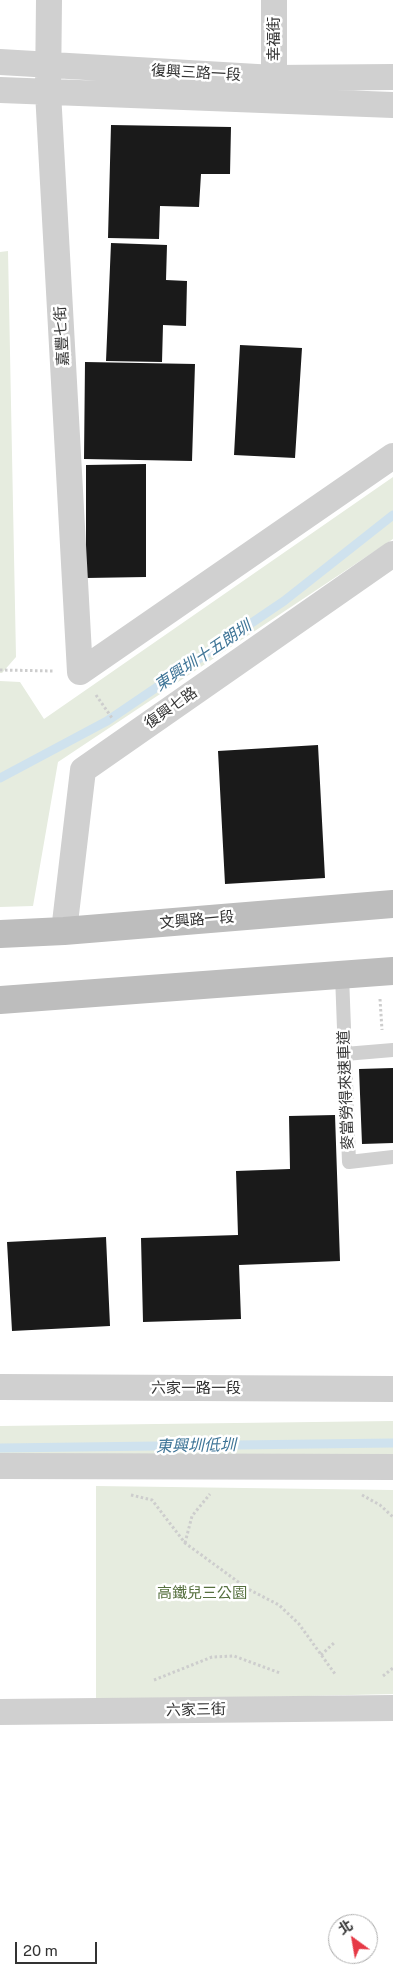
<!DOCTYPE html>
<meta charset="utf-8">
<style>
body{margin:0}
#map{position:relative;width:393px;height:1979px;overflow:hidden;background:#fff;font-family:"Public Sans","Noto Sans TC",sans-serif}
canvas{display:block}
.north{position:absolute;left:328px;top:1914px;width:50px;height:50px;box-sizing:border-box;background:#fff;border:1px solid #adadad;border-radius:50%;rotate:328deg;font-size:14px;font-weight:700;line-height:20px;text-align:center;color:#333}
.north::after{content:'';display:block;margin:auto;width:18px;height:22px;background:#e63946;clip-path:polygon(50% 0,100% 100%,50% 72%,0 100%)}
.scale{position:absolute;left:15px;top:1942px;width:82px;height:22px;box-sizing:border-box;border:2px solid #333;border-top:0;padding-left:6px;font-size:15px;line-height:18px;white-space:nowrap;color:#333;-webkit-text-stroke:4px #fff;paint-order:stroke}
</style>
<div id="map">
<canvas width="393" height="1979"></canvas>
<div class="north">北</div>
<div class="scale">20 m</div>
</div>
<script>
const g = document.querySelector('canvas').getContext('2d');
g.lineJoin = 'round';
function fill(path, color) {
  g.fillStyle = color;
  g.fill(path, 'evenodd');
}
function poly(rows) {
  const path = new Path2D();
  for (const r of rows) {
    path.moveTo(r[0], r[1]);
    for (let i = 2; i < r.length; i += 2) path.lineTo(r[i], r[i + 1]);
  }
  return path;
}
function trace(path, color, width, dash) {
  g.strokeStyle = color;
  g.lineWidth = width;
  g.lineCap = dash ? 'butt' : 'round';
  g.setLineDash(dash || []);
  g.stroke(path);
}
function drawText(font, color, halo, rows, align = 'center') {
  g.font = font + ' "Public Sans","Noto Sans TC",sans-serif';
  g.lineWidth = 5;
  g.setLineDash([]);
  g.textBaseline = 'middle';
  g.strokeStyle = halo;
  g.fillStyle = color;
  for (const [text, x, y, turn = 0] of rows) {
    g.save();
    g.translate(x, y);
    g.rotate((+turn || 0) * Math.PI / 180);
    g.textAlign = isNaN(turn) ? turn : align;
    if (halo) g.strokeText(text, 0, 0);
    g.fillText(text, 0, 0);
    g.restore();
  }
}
const green = poly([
 [8,251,16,657,2,673,0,673,0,252],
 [393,477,393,539,58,762,33,906,0,907,0,681,20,682,44,719],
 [393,1421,393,1456,0,1461,0,1426],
 [96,1486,393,1490,393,1694,96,1701]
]);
const stream = poly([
 [0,778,107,721,284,601,393,515],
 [0,1448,393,1443]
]);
const building = poly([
 [111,125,231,127,230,174,201,174,199,207,160,206,159,239,108,238],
 [111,243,167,245,166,280,187,281,186,326,163,325,162,362,106,361],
 [240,345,302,348,295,458,234,455],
 [85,362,195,364,192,461,84,459],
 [146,464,146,577,86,578,86,465],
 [318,745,325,878,225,884,218,751],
 [393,1068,393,1143,362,1144,359,1069],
 [335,1115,340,1261,239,1265,241,1319,143,1322,141,1238,238,1235,236,1171,290,1169,289,1116],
 [106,1237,110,1326,12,1331,7,1242]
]);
const path = poly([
 [0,670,54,671],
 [96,695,112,718],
 [380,999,382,1030],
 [131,1495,152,1500,185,1543,248,1589,279,1605,299,1624,335,1674],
 [362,1495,380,1505,393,1517],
 [185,1543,192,1516,210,1494],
 [321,1655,335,1642],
 [383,1676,393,1668],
 [154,1680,212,1657,234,1656,280,1673]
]);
const lane = poly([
 [342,975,349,1162,393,1157],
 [345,1054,393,1050]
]);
const street = poly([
 [49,0,48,92,80,672],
 [274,0,274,78],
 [0,62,274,78,393,77],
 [0,90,393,105],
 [80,672,393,456],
 [64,931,83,770,393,554],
 [0,1387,393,1389],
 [0,1466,393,1467],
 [0,1712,393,1708]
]);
const secondary = poly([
 [0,934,64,931,393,904],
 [0,1000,393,971]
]);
const streetNames = [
 ["幸福街",274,39,-90],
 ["復興三路一段",196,73,3],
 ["嘉豐七街",62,336,-93],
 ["復興七路",171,708,-35],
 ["文興路一段",197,920,-5],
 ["麥當勞得來速車道",346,1090,-92],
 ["六家一路一段",196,1388],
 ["六家三街",196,1710,-1]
];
const parkNames = [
 ["高鐵兒三公園",202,1593]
];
const waterNames = [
 ["東興圳十五朗圳",203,656,-34],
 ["東興圳低圳",196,1446,-1]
];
fill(green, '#e6ecdf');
trace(stream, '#cfe2ee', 9);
fill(building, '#1a1a1a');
trace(path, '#cdcdcd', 3, [2.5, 2.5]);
trace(lane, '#d0d0d0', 14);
trace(street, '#d0d0d0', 26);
trace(secondary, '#bdbdbd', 28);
drawText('15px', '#333', '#fff', streetNames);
drawText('15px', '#56703f', '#fff', parkNames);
drawText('italic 16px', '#3f7597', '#fff', waterNames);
</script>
